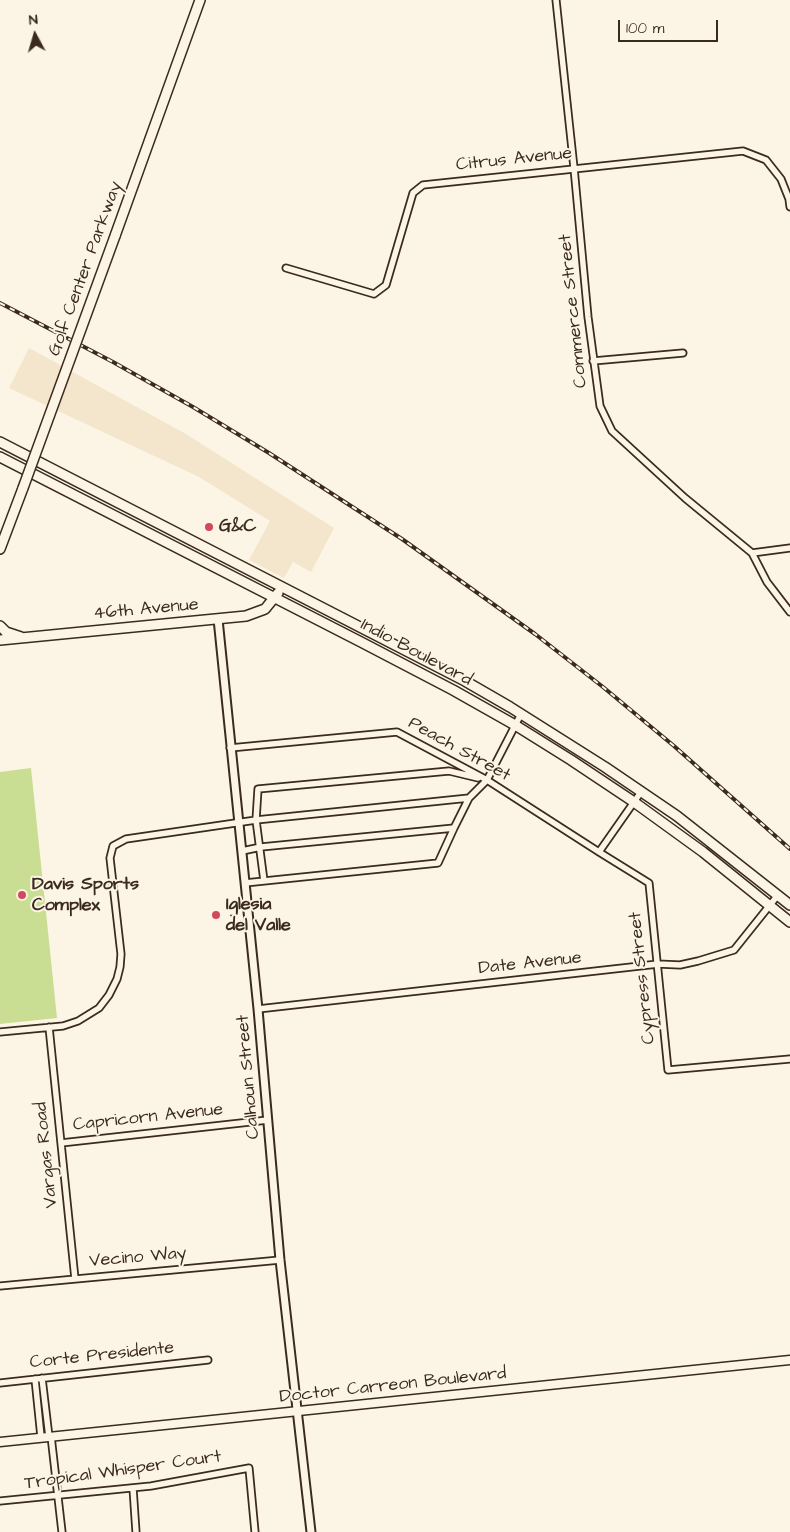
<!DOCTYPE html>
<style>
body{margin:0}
#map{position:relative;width:790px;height:1532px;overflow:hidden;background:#fcf5e5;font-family:"Architects Daughter",sans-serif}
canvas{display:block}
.north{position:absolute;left:10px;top:10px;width:50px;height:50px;-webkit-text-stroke:4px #fcf5e5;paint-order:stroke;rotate:354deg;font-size:14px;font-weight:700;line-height:20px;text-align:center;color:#3b2a1e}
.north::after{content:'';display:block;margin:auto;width:18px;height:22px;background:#3b2a1e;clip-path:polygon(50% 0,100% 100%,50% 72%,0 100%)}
.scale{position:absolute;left:618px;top:20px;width:100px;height:22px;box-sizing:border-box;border:2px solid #3b2a1e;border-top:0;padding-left:6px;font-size:15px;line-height:18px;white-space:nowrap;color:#3b2a1e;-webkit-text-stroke:4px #fcf5e5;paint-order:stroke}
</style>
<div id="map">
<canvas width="790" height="1532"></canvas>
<div class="north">N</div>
<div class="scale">100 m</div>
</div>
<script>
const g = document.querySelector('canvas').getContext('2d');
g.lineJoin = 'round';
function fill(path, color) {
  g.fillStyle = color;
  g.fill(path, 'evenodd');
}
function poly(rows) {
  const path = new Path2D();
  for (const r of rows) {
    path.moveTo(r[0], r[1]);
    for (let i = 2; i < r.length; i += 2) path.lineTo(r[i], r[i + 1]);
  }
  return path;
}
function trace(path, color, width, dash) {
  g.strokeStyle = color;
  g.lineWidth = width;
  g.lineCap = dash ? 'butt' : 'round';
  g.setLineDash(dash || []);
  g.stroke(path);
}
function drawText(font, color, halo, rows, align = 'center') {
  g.font = font + ' "Architects Daughter",sans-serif';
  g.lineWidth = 4;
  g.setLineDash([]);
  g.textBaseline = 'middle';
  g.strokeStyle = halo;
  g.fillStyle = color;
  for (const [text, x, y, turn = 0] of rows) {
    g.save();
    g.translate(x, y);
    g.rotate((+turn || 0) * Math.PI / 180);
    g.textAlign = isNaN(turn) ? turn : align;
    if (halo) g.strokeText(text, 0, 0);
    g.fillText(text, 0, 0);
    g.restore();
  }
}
const built = poly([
 [29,348,186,434,334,528,311,572,293,562,284,578,249,560,270,521,199,477,9,388]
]);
const green = poly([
 [31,768,57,1018,0,1024,0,772]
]);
const minor = poly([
 [556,0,574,168,588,317,600,406,612,431,685,498,752,553,767,582,790,612],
 [286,268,374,294,386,285,413,193,423,185,743,151,766,160,781,179,789,199,790,207],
 [593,361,683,353],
 [752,553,790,548],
 [230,748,397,732,487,780,599,852,649,883,668,1070,790,1059],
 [454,828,438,863,264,881,256,820,258,789,449,771,478,778],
 [242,851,261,847,454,828,469,798,487,780,521,714],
 [599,852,641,792],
 [245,883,264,881],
 [258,1009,658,964,680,965,698,961,734,950,778,895],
 [49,1027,75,1279],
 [0,1032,63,1026,78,1021,99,1008,109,995,117,979,120,967,121,954,110,858,113,846,126,839,256,820,469,798],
 [61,1143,268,1120],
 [0,1286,280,1260],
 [42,1378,49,1437],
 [35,1379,41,1437],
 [0,1383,208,1360],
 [51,1436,62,1532],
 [133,1488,136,1532],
 [0,1501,151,1486,249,1468,255,1532]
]);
const tertiary = poly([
 [218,619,258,1009,280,1260,311,1532]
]);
const secondary = poly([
 [0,1442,790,1360]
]);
const primary = poly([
 [115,236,200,0],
 [0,442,465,681,510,707,605,767,677,816,790,905],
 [0,457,361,642,453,690,515,725,571,760,634,802,703,852,790,922],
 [0,549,23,488],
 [0,626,6,632,21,637],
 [0,640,246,616,265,609,278,593]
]);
const rail = poly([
 [0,303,113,362,193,407,269,453,402,539,535,634,603,687,674,746,790,849]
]);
const primaryBridge = poly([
 [23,488,115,236]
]);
const markers = [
 [209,527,5,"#d1495b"],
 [22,895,5,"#d1495b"],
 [216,915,5,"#d1495b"]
];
const streetNames = [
 ["Citrus Avenue",514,160,-6],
 ["Golf Center Parkway",86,269,-70],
 ["Commerce Street",574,311,-96],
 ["46th Avenue",146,610,-5],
 ["Indio Boulevard",416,653,28],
 ["Peach Street",459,750,29],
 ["Date Avenue",530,964,-6],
 ["Cypress Street",643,978,-96],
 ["Calhoun Street",249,1077,-95],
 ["Capricorn Avenue",148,1118,-6],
 ["Vargas Road",47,1155,-96],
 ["Vecino Way",138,1258,-5],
 ["Corte Presidente",102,1356,-6],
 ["Doctor Carreon Boulevard",393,1386,-6],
 ["Tropical Whisper Court",123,1471,-8]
];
const poiNames = [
 ["G&C",219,527],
 ["Davis Sports",32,885],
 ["Complex",32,906],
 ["Iglesia",226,905],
 ["del Valle",226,926]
];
fill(built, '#f3e6cc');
fill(green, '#cade93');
trace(minor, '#3b2a1e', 9);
trace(tertiary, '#3b2a1e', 11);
trace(secondary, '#3b2a1e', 11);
trace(primary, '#3b2a1e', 12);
trace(minor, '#fcf5e5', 5.5);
trace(tertiary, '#fcf5e5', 7);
trace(secondary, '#fcf5e5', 8);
trace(primary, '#fcf5e5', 9);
trace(rail, '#3b2a1e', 4);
trace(rail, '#fcf5e5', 2, [5.5]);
trace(primaryBridge, '#3b2a1e', 12, []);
trace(primaryBridge, '#fcf5e5', 9);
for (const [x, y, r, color] of markers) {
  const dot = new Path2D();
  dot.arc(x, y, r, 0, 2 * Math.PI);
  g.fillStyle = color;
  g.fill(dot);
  trace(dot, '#fcf5e5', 2);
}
drawText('18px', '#3b2a1e', '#fcf5e5', streetNames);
drawText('bold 18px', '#3b2a1e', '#fcf5e5', poiNames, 'left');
</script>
